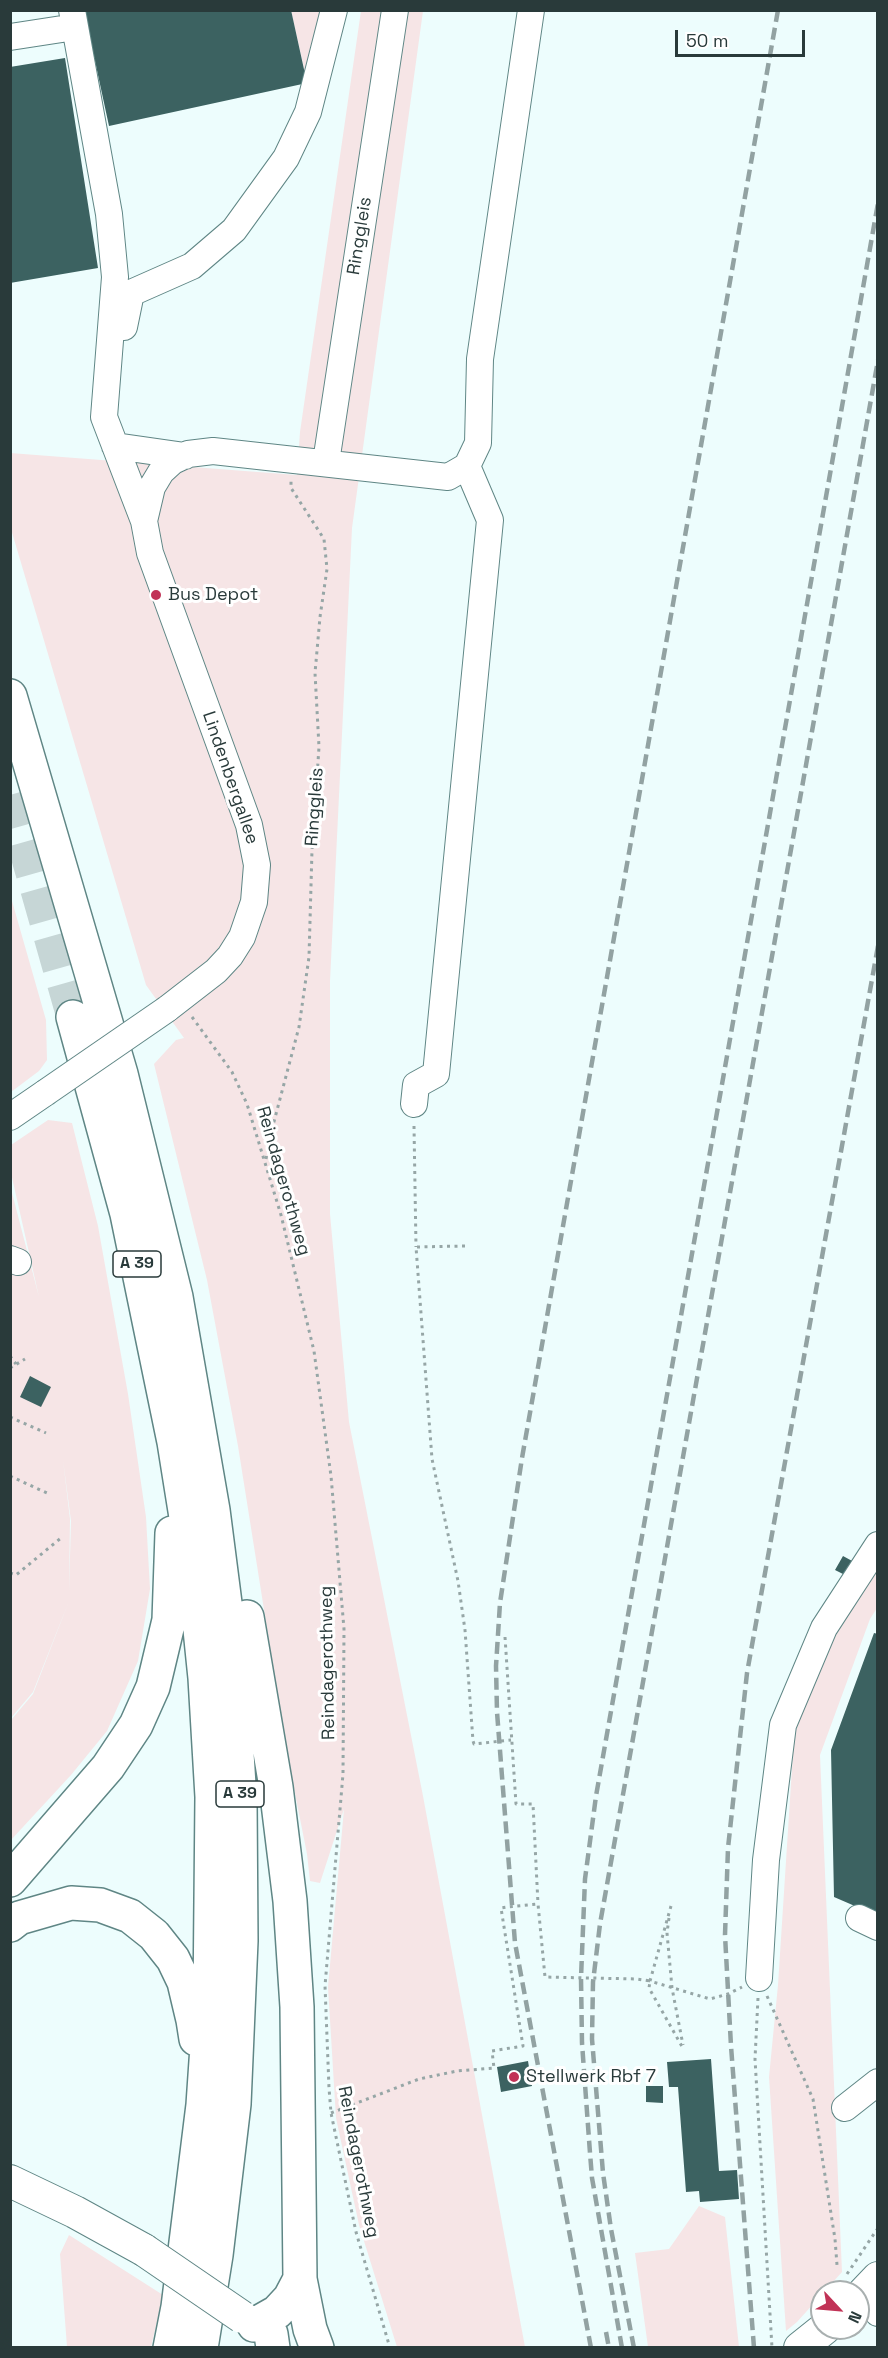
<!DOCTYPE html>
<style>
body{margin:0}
#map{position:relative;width:888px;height:2358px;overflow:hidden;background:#edfdfd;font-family:"Space Grotesk",sans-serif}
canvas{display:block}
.frame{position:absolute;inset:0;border:12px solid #293a3a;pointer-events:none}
.north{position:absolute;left:810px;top:2280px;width:60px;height:60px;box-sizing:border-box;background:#fff;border:2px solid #a9b0b0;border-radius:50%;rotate:116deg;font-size:16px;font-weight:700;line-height:24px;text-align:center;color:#293a3a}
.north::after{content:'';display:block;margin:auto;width:21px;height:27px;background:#c13256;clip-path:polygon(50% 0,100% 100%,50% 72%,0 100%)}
.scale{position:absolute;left:675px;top:30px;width:130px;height:27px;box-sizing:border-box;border:3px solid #293a3a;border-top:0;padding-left:8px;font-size:18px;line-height:21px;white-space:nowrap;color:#293a3a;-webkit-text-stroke:4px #fff;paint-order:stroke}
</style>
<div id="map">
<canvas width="888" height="2358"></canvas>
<div class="frame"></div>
<div class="north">N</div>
<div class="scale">50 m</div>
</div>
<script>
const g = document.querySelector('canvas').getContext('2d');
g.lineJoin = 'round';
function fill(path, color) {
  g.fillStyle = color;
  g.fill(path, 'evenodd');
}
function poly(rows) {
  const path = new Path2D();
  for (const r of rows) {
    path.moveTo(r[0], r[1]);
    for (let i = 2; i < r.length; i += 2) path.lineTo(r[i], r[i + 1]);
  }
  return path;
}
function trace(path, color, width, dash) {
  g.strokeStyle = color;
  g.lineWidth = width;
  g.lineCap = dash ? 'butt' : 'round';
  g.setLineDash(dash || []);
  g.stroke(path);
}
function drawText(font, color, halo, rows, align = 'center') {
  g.font = font + ' "Space Grotesk",sans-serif';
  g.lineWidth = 6;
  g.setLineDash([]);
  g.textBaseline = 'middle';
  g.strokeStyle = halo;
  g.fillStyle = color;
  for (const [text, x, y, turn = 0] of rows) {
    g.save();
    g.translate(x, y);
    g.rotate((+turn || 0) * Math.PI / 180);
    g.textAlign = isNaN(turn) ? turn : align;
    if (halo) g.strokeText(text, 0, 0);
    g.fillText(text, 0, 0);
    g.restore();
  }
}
const green = poly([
 [291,11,324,11,306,77],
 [361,11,423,11,352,528,330,981,330,1214,349,1422,423,1796,525,2347,397,2347,359,2225,336,2118,328,1987,344,1809,320,1883,310,1881,307,1854,286,1748,238,1446,207,1280,154,1064,176,1040,184,1038,146,985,11,529,10,453,297,475,300,432],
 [10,894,46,1020,47,1060,39,1071,11,1092],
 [48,1120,72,1123,98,1226,128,1394,146,1517,150,1589,138,1661,107,1731,71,1775,11,1840,11,1720,33,1694,69,1601,33,1692,11,1718,10,1185,39,1297,11,1173,11,1145],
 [63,1460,71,1521,69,1592,70,1519],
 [877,1557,877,1608,870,1619,820,1755,842,2272,797,2322,786,2331,769,2077,778,1985,794,1737,809,1684,828,1635],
 [699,2206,725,2217,739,2347,648,2347,635,2253,669,2249],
 [69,2235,163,2295,151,2347,67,2347,60,2254]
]);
const building = poly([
 [84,10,291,10,307,83,109,126],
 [65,58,98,268,10,283,10,67],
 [30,1376,51,1387,41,1407,20,1397],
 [843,1556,854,1562,847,1576,835,1570],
 [874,1633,878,1634,878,1916,834,1897,831,1750],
 [711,2059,719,2171,737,2170,739,2199,700,2202,699,2191,686,2192,678,2087,669,2087,667,2062],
 [528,2061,532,2086,501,2092,497,2067],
 [646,2086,663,2086,663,2103,646,2102]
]);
const highwayTunnel = poly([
 [10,795,73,1017]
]);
const path = poly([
 [192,1017,232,1072,247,1104,281,1215,314,1351,331,1476,344,1629,343,1774,325,1986,329,2088,331,2113,356,2232,390,2348],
 [414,1126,416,1247],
 [266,1159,271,1133,299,1027,309,957,312,850,319,747,315,673,320,617,327,569,324,539,291,488,291,479],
 [465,1246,416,1247,432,1459,458,1581,465,1630,473,1741,474,1744,511,1740],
 [10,1356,16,1364],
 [10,1368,25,1359],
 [10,1417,46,1433],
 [10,1476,49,1494],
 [10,1573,16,1575,61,1538],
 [505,1637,516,1804,533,1804,538,1904],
 [671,1906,650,1981,710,1999,728,1994,742,1987],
 [669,1918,667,1933,672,1988,683,2045],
 [767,1996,813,2099,835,2239,837,2265],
 [758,1998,755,2059,772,2348],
 [331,2113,419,2079,457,2071,494,2068,492,2051,523,2046,501,1908,507,1907,538,1904,545,1977,637,1979,650,1981,649,1988,684,2050],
 [847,2274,878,2228]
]);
const minor = poly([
 [72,10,109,214,115,277,104,417,144,521],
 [10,37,75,27],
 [124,327,131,293,192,266,234,230,286,158,308,112,334,10],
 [115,446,185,456],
 [326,462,395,10],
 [167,1009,216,971,230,956,242,937,254,902,257,865,249,825,150,553,144,521,152,487,161,472,173,461,188,454,213,451,448,477,467,466,478,443,480,359,531,10],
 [414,1104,416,1085,436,1074,490,520,467,466],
 [10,1117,45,1093],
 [10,1259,18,1262],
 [859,1918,878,1927],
 [759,1978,766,1860,783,1725,824,1628,878,1545],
 [845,2108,878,2082],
 [866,2292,878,2313]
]);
const major = poly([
 [10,2181,75,2212,144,2250],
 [858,2299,878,2278],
 [800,2348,825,2328]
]);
const highway = poly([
 [10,696,121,1074,176,1297,213,1510,230,1642,240,1801,241,1941,234,2104,216,2255,201,2348],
 [73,1017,127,1214,174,1442,193,1561,205,1678,212,1797,210,2003,203,2105,178,2307,170,2348],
 [247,1617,276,1787,290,1901,297,2007,300,2279,310,2329,317,2348],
 [10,1880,108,1767,136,1725,153,1687,169,1620,172,1533],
 [10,1925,19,1918,71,1903,100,1905,130,1916,154,1935,173,1959,184,1982,193,2020,196,2039],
 [254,2325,277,2312,290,2298,300,2279],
 [271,2334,273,2348]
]);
const rail = poly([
 [606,2332,609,2348],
 [591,2348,515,1943,497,1712,496,1666,500,1603,522,1458,778,10],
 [622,2348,592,2178,590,2153,582,2043,581,1978,585,1879,596,1796,878,203],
 [634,2348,611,2229,603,2173,592,2039,593,1982,600,1924,878,360],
 [754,2348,731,2046,725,1935,728,1848,747,1673,878,946]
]);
const minorBridge = poly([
 [45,1093,167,1009]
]);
const majorBridge = poly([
 [144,2250,242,2317]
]);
const markers = [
 [156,595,6,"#c13256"],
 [514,2077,6,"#c13256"]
];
const shields = [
 [137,1264,48],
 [240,1794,48]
];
const shieldNames = [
 ["A 39",137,1264],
 ["A 39",240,1794]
];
const streetNames = [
 ["Ringgleis",360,236,-81],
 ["Lindenbergallee",230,778,71],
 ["Ringgleis",315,807,-86],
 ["Reindagerothweg",283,1181,74],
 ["Reindagerothweg",328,1663,-91],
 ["Reindagerothweg",358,2162,79]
];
const poiNames = [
 ["Bus Depot",168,595],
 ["Stellwerk Rbf 7",526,2077]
];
fill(green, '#f6e5e6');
fill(building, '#3c6261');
trace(highwayTunnel, '#c6d6d6', 33, [33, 16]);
trace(minor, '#5f8685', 28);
trace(major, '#5f8685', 34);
trace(highway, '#5f8685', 36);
trace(path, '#96a6a6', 3, [3, 4.5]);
trace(minor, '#fff', 26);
trace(major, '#fff', 32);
trace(highway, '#fff', 33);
trace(rail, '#92a2a2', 4.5, [12, 6]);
trace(minorBridge, '#5f8685', 28, []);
trace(majorBridge, '#5f8685', 34, []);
trace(minorBridge, '#fff', 26);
trace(majorBridge, '#fff', 32);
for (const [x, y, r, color] of markers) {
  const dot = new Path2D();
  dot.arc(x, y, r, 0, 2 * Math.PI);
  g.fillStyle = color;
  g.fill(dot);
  trace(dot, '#fff', 2);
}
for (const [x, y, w] of shields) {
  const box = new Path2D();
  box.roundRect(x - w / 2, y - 13, w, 26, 4.5);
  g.fillStyle = '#fff';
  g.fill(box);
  trace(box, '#293a3a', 1.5);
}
drawText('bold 16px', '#293a3a', null, shieldNames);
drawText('18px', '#293a3a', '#fff', streetNames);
drawText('18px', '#293a3a', '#fff', poiNames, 'left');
</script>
